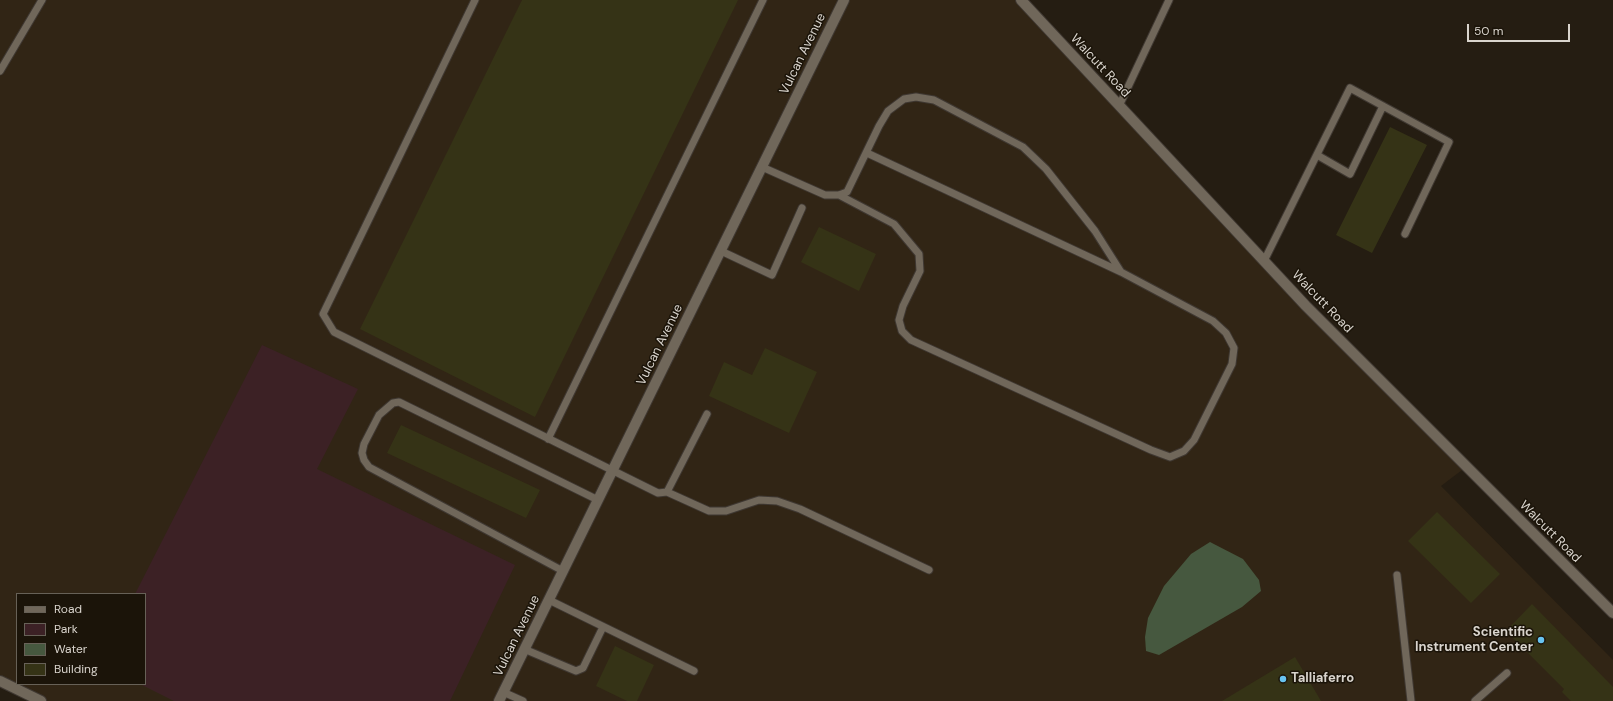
<!DOCTYPE html>
<style>
body{margin:0}
#map{position:relative;width:1613px;height:701px;overflow:hidden;background:#251d12;font-family:"DM Sans",sans-serif}
canvas{display:block}
.legend{position:absolute;left:16px;top:593px;width:130px;height:92px;box-sizing:border-box;background:#1b1409;border:1px solid #676157;margin:0;padding:5px 7px;list-style:none;font-size:12px;color:#d9d4cd}
.legend li{display:flex;align-items:center;gap:8px;height:20px}
.legend b{width:20px;border:1px solid #676157}
.scale{position:absolute;left:1467px;top:24px;width:103px;height:18px;box-sizing:border-box;border:2px solid #d9d4cd;border-top:0;padding-left:5px;font-size:12px;line-height:14px;white-space:nowrap;color:#d9d4cd;-webkit-text-stroke:3px #1b1409;paint-order:stroke}
</style>
<div id="map">
<canvas width="1613" height="701"></canvas>
<ul class="legend">
<li><b style="height:5px;background:#70675a"></b>Road</li>
<li><b style="height:11px;background:#3c2125"></b>Park</li>
<li><b style="height:11px;background:#46583f"></b>Water</li>
<li><b style="height:11px;background:#353316"></b>Building</li>
</ul>
<div class="scale">50 m</div>
</div>
<script>
const g = document.querySelector('canvas').getContext('2d');
g.lineJoin = 'round';
function fill(path, color) {
  g.fillStyle = color;
  g.fill(path, 'evenodd');
}
function poly(rows) {
  const path = new Path2D();
  for (const r of rows) {
    path.moveTo(r[0], r[1]);
    for (let i = 2; i < r.length; i += 2) path.lineTo(r[i], r[i + 1]);
  }
  return path;
}
function trace(path, color, width, dash) {
  g.strokeStyle = color;
  g.lineWidth = width;
  g.lineCap = dash ? 'butt' : 'round';
  g.setLineDash(dash || []);
  g.stroke(path);
}
function drawText(font, color, halo, rows, align = 'center') {
  g.font = font + ' "DM Sans",sans-serif';
  g.lineWidth = 3;
  g.setLineDash([]);
  g.textBaseline = 'middle';
  g.strokeStyle = halo;
  g.fillStyle = color;
  for (const [text, x, y, turn = 0] of rows) {
    g.save();
    g.translate(x, y);
    g.rotate((+turn || 0) * Math.PI / 180);
    g.textAlign = isNaN(turn) ? turn : align;
    if (halo) g.strokeText(text, 0, 0);
    g.fillText(text, 0, 0);
    g.restore();
  }
}
const built = poly([
 [0,0,1021,0,1119,106,1466,467,1441,486,1613,660,1613,701,41,701,0,681],
 [17,594,145,594,145,684,17,684]
]);
const green = poly([
 [262,345,358,389,317,469,515,565,450,701,174,701,140,684,145,684,145,594,135,594]
]);
const water = poly([
 [1210,542,1243,559,1259,580,1261,591,1242,607,1159,655,1146,651,1145,637,1148,618,1164,586,1191,554]
]);
const building = poly([
 [522,0,738,0,535,417,360,329],
 [1390,127,1427,145,1372,253,1336,235],
 [819,227,876,254,859,291,801,262],
 [765,348,817,372,789,433,709,396,724,362,752,375],
 [401,425,540,490,526,518,387,453],
 [1437,512,1500,574,1471,603,1408,541],
 [1532,604,1613,687,1613,701,1571,701,1562,692,1564,689,1506,631],
 [615,646,654,665,637,701,627,701,596,686],
 [1295,657,1321,701,1222,701]
]);
const lane = poly([
 [475,0,323,314,334,332,658,493,667,492,707,414],
 [0,71,42,0],
 [1119,106,1169,0],
 [867,153,1121,272],
 [1317,155,1350,174,1383,106],
 [762,167,825,195,839,195,847,192,879,126,888,111,904,99,916,97,934,100,1023,147,1046,169,1095,231,1121,272,1213,321,1226,333,1234,348,1232,364,1194,440,1184,451,1170,457,1151,450,911,340,902,331,899,320,903,306,920,271,919,254,894,224,839,195],
 [721,251,772,275,802,208],
 [1264,261,1350,88,1449,142,1405,234],
 [548,439,763,0],
 [667,492,709,511,726,511,759,500,777,501,800,509,929,570],
 [563,571,369,467,364,460,362,453,364,444,379,415,393,403,399,402,598,500],
 [1397,575,1411,701],
 [549,600,694,671],
 [524,649,576,671,583,668,603,627],
 [503,692,523,701],
 [1475,701,1507,673]
]);
const secondary = poly([
 [1021,0,1306,306,1613,613],
 [0,681,41,701],
 [499,701,844,0]
]);
const markers = [
 [1541,640,4,"#68c4f0"],
 [1283,679,4,"#68c4f0"]
];
const streetNames = [
 ["Vulcan Avenue",803,54,-64],
 ["Walcutt Road",1100,66,47],
 ["Walcutt Road",1322,302,46],
 ["Vulcan Avenue",660,345,-64],
 ["Walcutt Road",1550,532,45],
 ["Vulcan Avenue",517,636,-64]
];
const poiNames = [
 ["Scientific",1533,633],
 ["Instrument Center",1533,648],
 ["Talliaferro",1291,679,"left"]
];
fill(built, '#312515');
fill(green, '#3c2125');
fill(water, '#46583f');
fill(building, '#353316');
trace(lane, '#3f3832', 9);
trace(secondary, '#3f3832', 12);
trace(lane, '#70675a', 7);
trace(secondary, '#70675a', 10);
for (const [x, y, r, color] of markers) {
  const dot = new Path2D();
  dot.arc(x, y, r, 0, 2 * Math.PI);
  g.fillStyle = color;
  g.fill(dot);
  trace(dot, '#1b1409', 1.5);
}
drawText('13px', '#d9d4cd', '#1b1409', streetNames);
drawText('bold 13px', '#d9d4cd', '#1b1409', poiNames, 'right');
</script>
